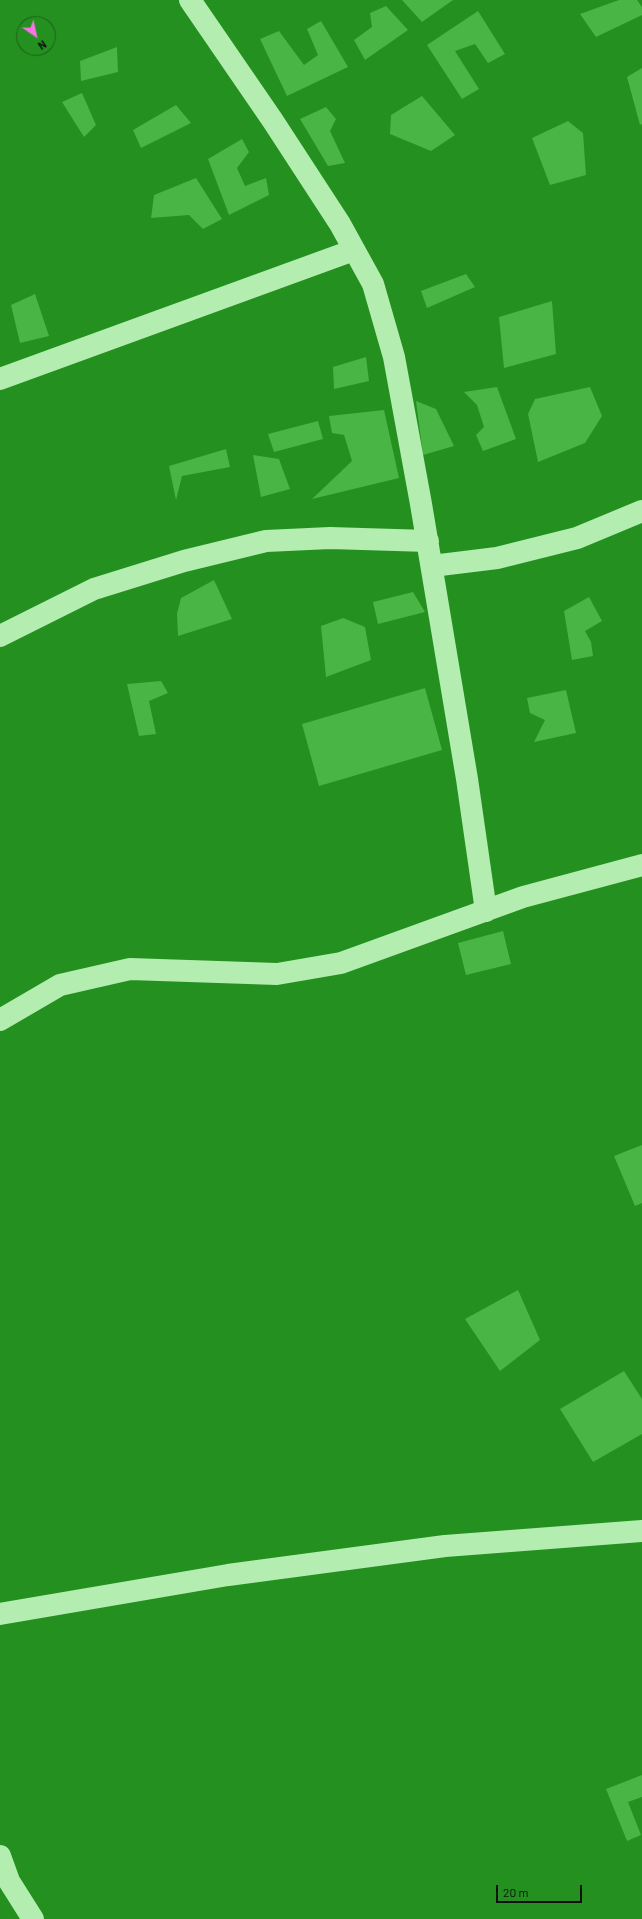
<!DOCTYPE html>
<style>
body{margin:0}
#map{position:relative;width:642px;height:1919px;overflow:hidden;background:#239020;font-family:Barlow,sans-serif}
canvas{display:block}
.north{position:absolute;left:16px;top:16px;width:40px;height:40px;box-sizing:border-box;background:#239020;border:1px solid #1c5d1a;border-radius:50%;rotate:146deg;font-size:11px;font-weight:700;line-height:16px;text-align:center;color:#111}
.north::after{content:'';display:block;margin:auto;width:14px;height:18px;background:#fa71ea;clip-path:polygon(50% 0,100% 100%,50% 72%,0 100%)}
.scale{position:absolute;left:496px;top:1885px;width:86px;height:18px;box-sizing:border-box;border:2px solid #111;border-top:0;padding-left:5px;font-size:12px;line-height:14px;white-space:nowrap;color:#111;-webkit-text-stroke:3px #239020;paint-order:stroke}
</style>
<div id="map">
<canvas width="642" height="1919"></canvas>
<div class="north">N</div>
<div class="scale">20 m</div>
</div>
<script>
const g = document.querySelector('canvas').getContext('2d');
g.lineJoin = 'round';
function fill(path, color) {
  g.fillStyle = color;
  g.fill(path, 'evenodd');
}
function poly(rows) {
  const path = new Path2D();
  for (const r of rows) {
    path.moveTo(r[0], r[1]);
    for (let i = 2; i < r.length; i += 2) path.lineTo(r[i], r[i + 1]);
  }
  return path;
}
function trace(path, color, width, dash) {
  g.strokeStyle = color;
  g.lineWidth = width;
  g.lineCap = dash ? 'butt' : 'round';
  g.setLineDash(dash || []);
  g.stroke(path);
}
const building = poly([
 [402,0,453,0,422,22],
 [619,0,637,0,642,7,642,15,596,37,580,14],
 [386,6,408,30,365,60,354,40,372,27,370,13],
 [478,11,505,54,488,63,475,44,455,51,479,89,462,99,427,45],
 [321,21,348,67,287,96,260,39,279,31,304,65,318,55,307,29],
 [117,47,118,72,81,81,80,61],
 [642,68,642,124,640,125,627,77],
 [82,93,96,125,84,137,62,102],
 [422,96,455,135,431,151,390,134,391,115],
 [176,105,191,123,141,148,133,130],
 [326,107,336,119,330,131,345,163,328,166,300,119],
 [568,121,583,133,586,175,550,185,532,138],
 [242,139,249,152,237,168,245,186,266,178,269,195,229,215,208,159],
 [196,178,222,219,203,229,189,215,151,218,154,195],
 [466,274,475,287,427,308,421,291],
 [35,294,49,336,20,343,11,305],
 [552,301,556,354,504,368,499,317],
 [366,357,369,381,334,389,333,367],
 [497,387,516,439,483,451,476,435,484,427,477,405,464,392],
 [590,387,602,416,585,443,538,462,528,414,535,399],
 [416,401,436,409,454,446,423,455],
 [384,410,399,478,312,499,352,461,344,435,332,433,329,416],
 [318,421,323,439,274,452,268,434],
 [226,449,230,467,182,476,176,500,169,466],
 [253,455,279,459,290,489,261,497],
 [214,580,232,619,178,636,177,614,181,598],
 [413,592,425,612,378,624,373,602],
 [589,597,602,621,585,631,591,642,593,656,572,660,564,611],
 [343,618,365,627,371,660,326,677,321,626],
 [161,681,168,693,149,701,156,734,139,736,127,684],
 [425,688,442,750,319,786,302,724],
 [566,690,576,733,534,742,545,720,530,713,527,698],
 [503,931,511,964,466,975,458,943],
 [642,1145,642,1203,635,1206,614,1156],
 [518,1290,540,1340,500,1371,465,1319],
 [624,1371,642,1399,642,1434,593,1462,560,1409],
 [642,1775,642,1797,628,1802,641,1835,627,1841,606,1789]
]);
const street = poly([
 [190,0,273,121,340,224,373,284,394,357,421,504,467,779,486,911],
 [0,379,354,250],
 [432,566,497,558,577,538,642,511],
 [0,636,94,589,184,561,266,541,330,538,428,541],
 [0,1020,60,985,130,969,277,974,341,963,523,897,642,865],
 [0,1614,228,1575,445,1546,642,1531],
 [0,1856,9,1881,33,1919]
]);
fill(building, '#48b545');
trace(street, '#b3edb0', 22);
</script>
